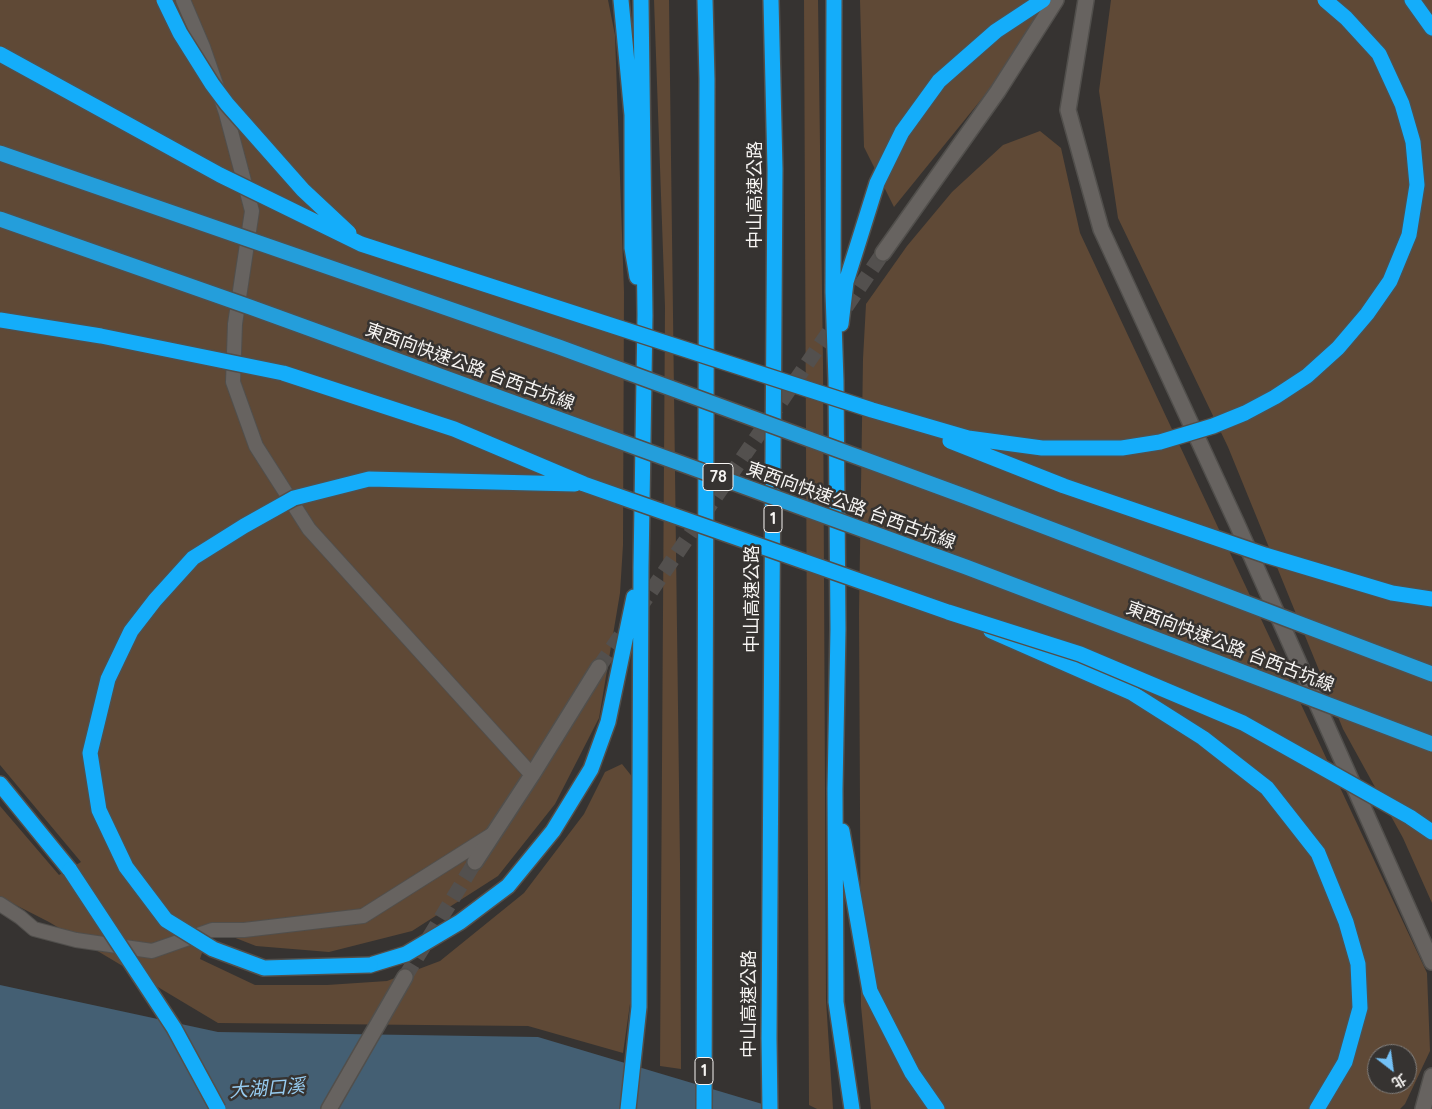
<!DOCTYPE html>
<meta charset="utf-8">
<style>
body{margin:0}
#map{position:relative;width:1432px;height:1109px;overflow:hidden;background:#363331;font-family:Quicksand,"Noto Sans TC",sans-serif}
canvas{display:block}
.north{position:absolute;left:1367px;top:1044px;width:50px;height:50px;box-sizing:border-box;background:#363331;border:1px solid #83807e;border-radius:50%;rotate:150deg;font-size:14px;font-weight:700;line-height:20px;text-align:center;color:#f6f4f2}
.north::after{content:'';display:block;margin:auto;width:18px;height:22px;background:#73c1f6;clip-path:polygon(50% 0,100% 100%,50% 72%,0 100%)}
</style>
<div id="map">
<canvas width="1432" height="1109"></canvas>
<div class="north">北</div>
</div>
<script>
const g = document.querySelector('canvas').getContext('2d');
g.lineJoin = 'round';
function fill(path, color) {
  g.fillStyle = color;
  g.fill(path, 'evenodd');
}
function poly(rows) {
  const path = new Path2D();
  for (const r of rows) {
    path.moveTo(r[0], r[1]);
    for (let i = 2; i < r.length; i += 2) path.lineTo(r[i], r[i + 1]);
  }
  return path;
}
function trace(path, color, width, dash) {
  g.strokeStyle = color;
  g.lineWidth = width;
  g.lineCap = dash ? 'butt' : 'round';
  g.setLineDash(dash || []);
  g.stroke(path);
}
function drawText(font, color, halo, rows, align = 'center') {
  g.font = font + ' Quicksand,"Noto Sans TC",sans-serif';
  g.lineWidth = 5;
  g.setLineDash([]);
  g.textBaseline = 'middle';
  g.strokeStyle = halo;
  g.fillStyle = color;
  for (const [text, x, y, turn = 0] of rows) {
    g.save();
    g.translate(x, y);
    g.rotate((+turn || 0) * Math.PI / 180);
    g.textAlign = isNaN(turn) ? turn : align;
    if (halo) g.strokeText(text, 0, 0);
    g.fillText(text, 0, 0);
    g.restore();
  }
}
const green = poly([
 [0,0,608,0,615,35,624,292,623,545,620,593,599,718,555,804,498,876,412,931,329,952,256,946,210,928,200,959,255,985,327,985,387,981,440,961,524,893,584,814,605,772,622,764,634,779,630,1004,623,1053,528,1026,218,1023,49,922,0,897,0,806,59,875,81,862,0,765],
 [654,0,669,0,680,863,681,1069,660,1066,665,307],
 [804,0,818,0,823,364,826,1000,833,1109,817,1109,809,1105],
 [860,0,1053,0,1036,32,894,207,864,147],
 [1111,0,1432,0,1432,903,1403,838,1343,729,1228,447,1118,218,1099,91],
 [1040,131,1061,148,1080,233,1427,973,1430,1051,1405,1104,1400,1109,871,1109,861,1006,859,613,863,359,866,304,907,246,952,192,1003,145],
 [1377,1054,1407,1054,1407,1084,1377,1084]
]);
const water = poly([
 [0,985,218,1032,538,1037,779,1109,0,1109]
]);
const tertiaryTunnel = poly([
 [599,667,883,253],
 [405,977,475,862]
]);
const service = poly([
 [183,0,203,47,226,113,252,211,235,324,233,382,256,446,309,529,532,775],
 [0,904,20,917,34,929,76,940,152,951,212,930,244,930,363,916,493,834]
]);
const minor = poly([
 [1086,0,1068,110,1101,229,1237,524,1432,962],
 [1423,1109,1432,1076]
]);
const tertiary = poly([
 [883,253,998,91,1056,0],
 [475,862,532,775,599,667],
 [329,1109,405,977]
]);
const motorway = poly([
 [621,0,632,115,632,248,637,277],
 [834,0,833,292,836,381,838,629,835,789,836,1002,852,1109],
 [1412,0,1432,28],
 [841,324,846,282,877,183,902,132,939,81,996,31,1043,0],
 [991,631,1132,693,1203,738,1267,788,1318,853,1346,922,1358,964,1360,1008,1345,1062,1317,1109],
 [0,784,70,870],
 [1410,817,1432,832],
 [842,831,870,991,912,1073,937,1109],
 [370,965,406,954,460,922,508,886,553,831,591,769,608,722,634,597],
 [628,1109,639,1007,641,567,645,315,641,0],
 [704,1109,707,79,705,0],
 [770,1109,769,1038,775,169,771,0]
]);
const trunkBridge = poly([
 [0,153,559,347,964,496,1432,674],
 [0,219,250,307,966,567,1432,744]
]);
const motorwayBridge = poly([
 [164,0,180,33,212,84,227,104,303,190,349,233],
 [0,54,220,175,361,244,872,410,968,438,1042,448,1122,448,1160,442,1213,426,1245,413,1275,397,1307,376,1338,348,1367,314,1390,281,1409,235,1417,185,1413,142,1402,104,1379,54,1346,18,1325,0],
 [0,320,101,336,283,373,454,429,584,484,948,612,1080,654,1243,723,1410,817],
 [950,441,1064,486,1265,555,1392,593,1432,599],
 [70,870,174,1028,218,1109],
 [370,965,264,968,213,949,166,920,126,867,99,810,90,753,108,679,131,631,155,600,193,558,244,526,294,498,369,479,575,484]
]);
const shields = [
 [718,477,30],
 [773,519,18],
 [704,1071,18]
];
const shieldNames = [
 ["78",718,477],
 ["1",773,519],
 ["1",704,1071]
];
const streetNames = [
 ["中山高速公路",756,195,-90],
 ["東西向快速公路 台西古坑線",470,367,20],
 ["東西向快速公路 台西古坑線",851,506,20],
 ["中山高速公路",753,599,-90],
 ["東西向快速公路 台西古坑線",1230,647,21],
 ["中山高速公路",750,1004,-90]
];
const waterNames = [
 ["大湖口溪",267,1089,-4]
];
fill(green, '#5f4936');
fill(water, '#445f73');
trace(tertiaryTunnel, '#53504e', 15, [15, 8]);
trace(service, '#514f4c', 16);
trace(minor, '#514f4c', 18);
trace(tertiary, '#514f4c', 18);
trace(motorway, '#514f4c', 18);
trace(service, '#676360', 14);
trace(minor, '#676360', 15);
trace(tertiary, '#676360', 15);
trace(motorway, '#14adfa', 15);
trace(trunkBridge, '#514f4c', 18, []);
trace(motorwayBridge, '#514f4c', 18, []);
trace(trunkBridge, '#249edb', 15);
trace(motorwayBridge, '#14adfa', 15);
for (const [x, y, w] of shields) {
  const box = new Path2D();
  box.roundRect(x - w / 2, y - 13.5, w, 27, 4);
  g.fillStyle = '#363331';
  g.fill(box);
  trace(box, '#f6f4f2', 1);
}
drawText('bold 16px', '#f6f4f2', null, shieldNames);
drawText('18px', '#f6f4f2', '#363331', streetNames);
drawText('italic 19px', '#97ccf1', '#363331', waterNames);
</script>
